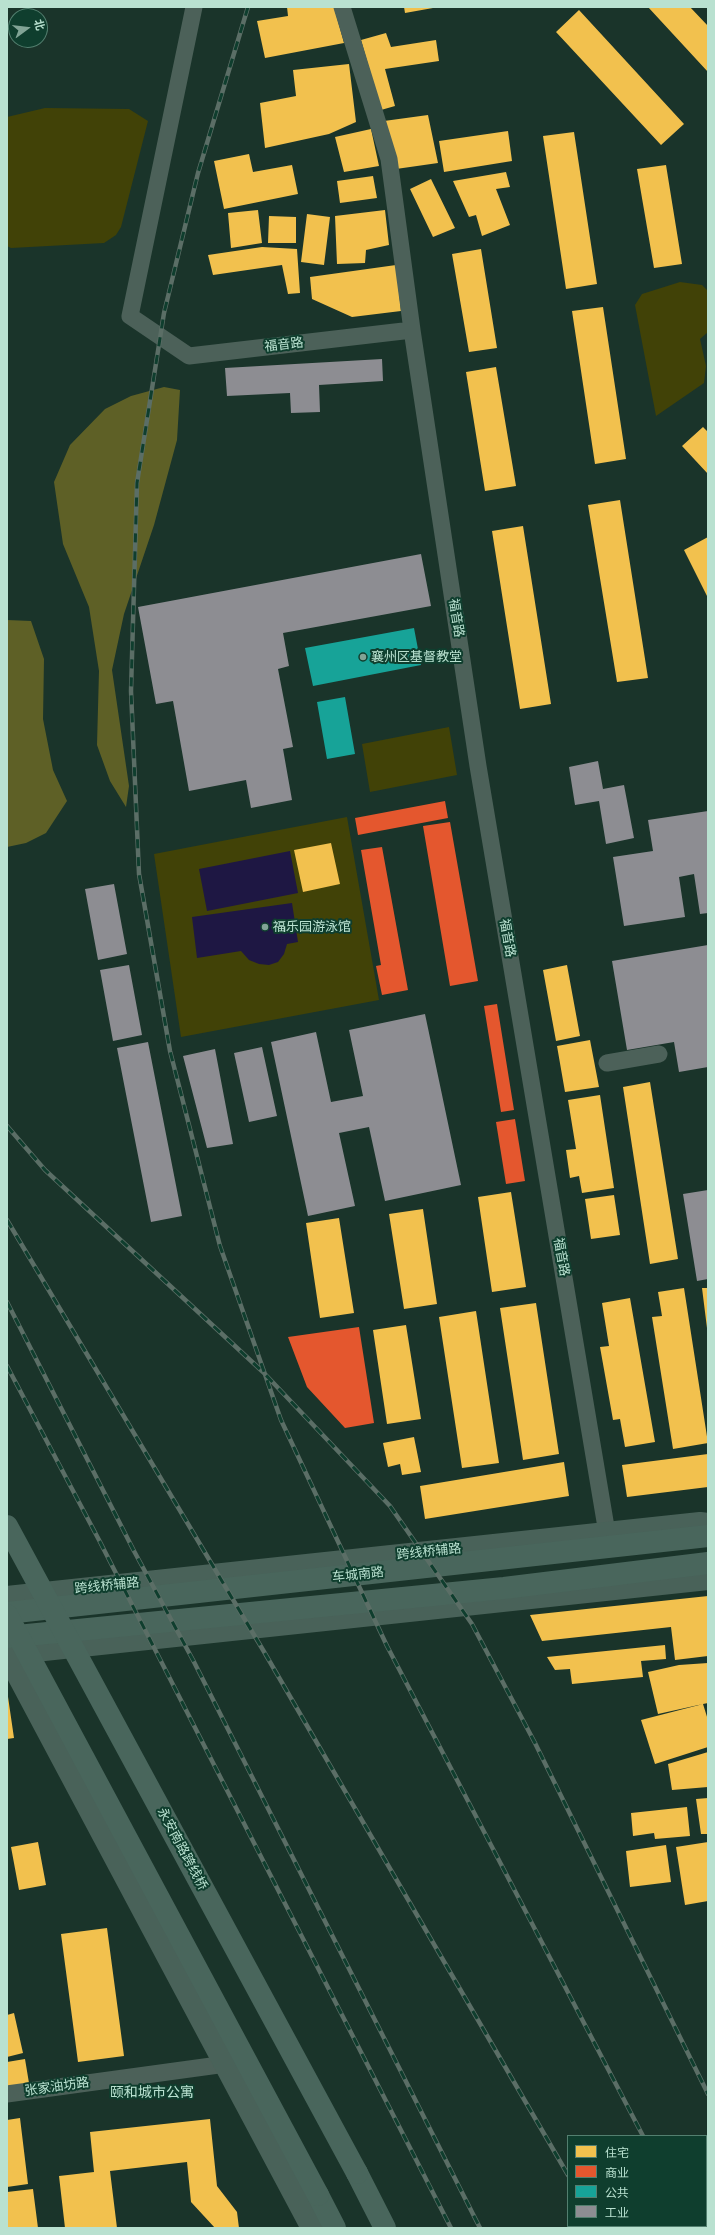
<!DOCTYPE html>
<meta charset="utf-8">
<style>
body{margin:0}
#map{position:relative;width:715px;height:2235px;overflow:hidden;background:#1a342a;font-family:Karla,"Noto Sans SC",sans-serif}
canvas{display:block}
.frame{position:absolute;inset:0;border:8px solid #b9e1d0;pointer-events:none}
.legend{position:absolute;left:567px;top:2135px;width:140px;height:92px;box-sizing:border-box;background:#0f3e2e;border:1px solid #537f6f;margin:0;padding:5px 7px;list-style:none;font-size:12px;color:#b9e1d0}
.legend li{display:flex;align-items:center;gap:8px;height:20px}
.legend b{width:20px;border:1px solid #537f6f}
.north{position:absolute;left:8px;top:8px;width:40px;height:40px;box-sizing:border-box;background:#0f3e2e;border:1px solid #537f6f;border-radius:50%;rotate:75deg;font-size:11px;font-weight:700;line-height:16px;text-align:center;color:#b9e1d0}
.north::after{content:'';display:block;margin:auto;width:14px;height:18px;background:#81a496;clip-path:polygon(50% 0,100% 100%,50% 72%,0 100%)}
</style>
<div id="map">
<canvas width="715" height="2235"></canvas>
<div class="frame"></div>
<ul class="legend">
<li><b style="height:11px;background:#f2c14e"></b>住宅</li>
<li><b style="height:11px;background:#e4572e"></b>商业</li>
<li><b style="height:11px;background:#17a398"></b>公共</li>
<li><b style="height:11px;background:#8d8d92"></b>工业</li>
</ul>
<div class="north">北</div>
</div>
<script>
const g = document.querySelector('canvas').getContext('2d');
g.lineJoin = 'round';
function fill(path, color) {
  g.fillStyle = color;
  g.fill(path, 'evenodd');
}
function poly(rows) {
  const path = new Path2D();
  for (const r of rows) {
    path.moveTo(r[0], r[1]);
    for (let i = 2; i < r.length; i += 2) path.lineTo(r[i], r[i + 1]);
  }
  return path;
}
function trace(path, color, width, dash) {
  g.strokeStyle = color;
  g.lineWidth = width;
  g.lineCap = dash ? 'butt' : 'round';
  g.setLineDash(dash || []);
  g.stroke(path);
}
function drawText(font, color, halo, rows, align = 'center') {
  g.font = font + ' Karla,"Noto Sans SC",sans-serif';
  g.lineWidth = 4;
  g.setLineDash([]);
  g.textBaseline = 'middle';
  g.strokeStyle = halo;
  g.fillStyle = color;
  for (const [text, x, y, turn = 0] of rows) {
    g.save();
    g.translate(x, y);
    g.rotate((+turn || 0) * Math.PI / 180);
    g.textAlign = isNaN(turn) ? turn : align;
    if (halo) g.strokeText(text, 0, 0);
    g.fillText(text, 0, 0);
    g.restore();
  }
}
const green = poly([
 [45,108,129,109,148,121,121,227,116,235,104,243,11,248,7,246,7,117],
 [680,282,702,285,708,291,708,332,700,339,706,366,704,383,656,416,635,305,642,294],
 [449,727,457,775,370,792,362,744],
 [347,817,379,1000,181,1037,154,854]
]);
const forest = poly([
 [164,387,180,390,177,440,154,525,124,614,112,670,129,786,126,807,110,781,97,745,99,671,89,607,63,544,54,482,70,445,105,409,131,396],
 [7,620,31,621,44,659,43,719,53,770,67,801,46,833,26,843,7,847]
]);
const water = poly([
 [290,851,298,893,207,911,199,869],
 [292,903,298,942,287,944,284,954,278,962,269,965,259,964,249,960,241,951,197,958,192,917]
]);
const homes = poly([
 [287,7,334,7,344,43,265,58,257,21,288,16],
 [404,7,433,7,433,8,405,13],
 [648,7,690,7,708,26,708,72],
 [579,10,684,124,661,145,556,32],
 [386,33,391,47,436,40,439,61,385,69,395,106,381,110,361,40],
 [349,64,356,122,329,134,265,148,260,103,296,96,293,70],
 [428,115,438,163,396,169,384,121],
 [371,129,379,166,344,172,335,137],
 [508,131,512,161,444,172,439,141],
 [574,132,597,284,566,289,543,136],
 [249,154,253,172,292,165,298,194,224,209,214,161],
 [666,165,682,264,654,268,637,169],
 [506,172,510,187,496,189,510,225,482,236,476,215,469,217,453,181],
 [373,176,377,198,340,203,337,181],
 [431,179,455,228,433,237,410,189],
 [258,210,262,243,231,248,228,213],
 [385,210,389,245,366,250,365,263,337,264,335,216],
 [307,214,330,217,324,265,301,262],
 [269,216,296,217,296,243,268,243],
 [262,247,297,249,300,293,288,294,282,265,213,275,208,255],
 [481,249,497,348,469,352,452,254],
 [396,265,401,311,352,317,312,299,310,277],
 [603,307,626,459,595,464,572,311],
 [496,367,516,486,485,491,466,372],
 [703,427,708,432,708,474,682,446],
 [620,500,648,678,617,682,588,505],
 [523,526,551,704,520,709,492,531],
 [708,537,708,598,684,550],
 [331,843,340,884,303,892,294,850],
 [567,965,580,1036,556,1041,543,970],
 [590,1040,599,1087,565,1092,557,1046],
 [650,1082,678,1259,650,1264,623,1087],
 [600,1095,614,1188,582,1193,579,1176,570,1178,566,1150,576,1149,568,1100],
 [511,1192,526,1287,492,1292,478,1197],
 [614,1195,620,1235,591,1239,585,1199],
 [423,1209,437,1304,404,1309,389,1214],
 [339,1218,354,1313,320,1318,306,1223],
 [684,1288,708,1443,673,1449,652,1317,662,1316,658,1292],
 [702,1288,708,1288,708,1328,707,1328],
 [630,1298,655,1442,625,1447,620,1419,613,1420,600,1347,609,1346,602,1303],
 [536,1303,559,1454,523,1460,500,1308],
 [476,1311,499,1463,462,1468,439,1317],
 [406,1325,421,1419,387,1424,373,1330],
 [414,1437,421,1472,402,1475,400,1464,388,1467,383,1443],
 [708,1454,708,1487,627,1497,622,1465],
 [564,1462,569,1496,425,1519,420,1486],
 [708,1596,708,1656,675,1660,671,1627,542,1641,530,1615],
 [665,1645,666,1659,641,1661,643,1677,572,1684,570,1669,555,1670,547,1657],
 [708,1663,708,1703,703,1704,708,1720,708,1747,655,1764,641,1720,703,1704,658,1714,648,1672,679,1665],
 [7,1690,14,1738,7,1739],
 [708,1752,708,1787,672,1790,668,1764],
 [708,1798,708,1834,701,1834,696,1799],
 [687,1807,690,1836,655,1839,654,1833,633,1836,631,1813],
 [38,1842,46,1885,19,1890,11,1847],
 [708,1842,708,1901,685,1905,676,1847],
 [666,1845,671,1882,630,1887,626,1851],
 [107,1928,124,2056,78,2062,61,1934],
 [14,2013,23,2053,7,2057,7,2015],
 [25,2059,29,2083,7,2087,7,2062],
 [20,2118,28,2184,7,2187,7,2120],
 [210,2119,217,2186,237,2212,239,2228,215,2228,191,2202,187,2162,110,2171,117,2228,65,2228,59,2176,94,2172,90,2132],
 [33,2189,38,2228,7,2228,7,2192]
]);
const shops = poly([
 [445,801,448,818,358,835,355,818],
 [450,822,478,981,450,986,423,826],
 [382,847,408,990,382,995,376,966,381,965,361,850],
 [497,1004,514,1110,501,1112,484,1006],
 [515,1119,525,1181,506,1184,496,1122],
 [359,1327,374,1423,345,1428,307,1387,288,1337]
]);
const public = poly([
 [414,628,421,665,313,686,305,648],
 [345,697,355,754,327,759,317,702]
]);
const industry = poly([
 [382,359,383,381,319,385,320,412,291,413,290,393,227,396,225,368],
 [421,554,431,606,283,633,289,666,278,669,293,747,283,749,292,800,251,808,246,780,189,791,173,701,156,704,138,607],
 [598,761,603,789,624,785,634,838,606,844,599,801,575,805,569,767],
 [708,811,708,913,700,914,694,874,679,877,685,917,624,926,613,857,653,851,648,820],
 [114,884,127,954,98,960,85,889],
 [708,945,708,1067,679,1072,674,1042,627,1050,612,961],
 [129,965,142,1035,113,1041,100,970],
 [425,1014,461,1185,385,1201,369,1127,339,1133,355,1206,308,1216,271,1042,316,1032,331,1102,363,1096,349,1030],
 [148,1042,182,1216,151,1222,117,1048],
 [262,1047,277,1116,249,1122,234,1053],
 [215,1049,233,1144,207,1148,183,1056],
 [708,1190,708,1279,697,1281,683,1194]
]);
const street = poly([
 [194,7,130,316,189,356,412,330,478,766,607,1533],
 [342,7,389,159,412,330],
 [607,1063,659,1054],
 [7,2094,226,2064]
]);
const secondary = poly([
 [7,1597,700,1523,708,1524],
 [7,1654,708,1579],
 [7,1655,312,2228]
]);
const primary = poly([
 [7,1613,708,1536],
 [7,1637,504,1588,708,1563],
 [357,2173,385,2228],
 [318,2195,335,2228]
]);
const rail = poly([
 [248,7,198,173,164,313,137,483,131,691,139,874,170,1051,220,1246,281,1420,387,1646,643,2136],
 [7,1126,45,1170,263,1372,390,1506,472,1624,535,1743,708,2094],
 [7,1220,263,1650,568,2175],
 [7,1302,134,1551,193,1660,480,2228],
 [7,1366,99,1540,451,2228],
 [598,2226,599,2228],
 [691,2226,692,2228]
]);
const primaryBridge = poly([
 [7,1526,357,2173],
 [7,1615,318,2195]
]);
const markers = [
 [363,657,4,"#81a496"],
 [265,927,4,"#81a496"]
];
const streetNames = [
 ["福音路",284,345,-7],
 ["福音路",456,618,81],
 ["福音路",507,938,80],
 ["福音路",561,1257,80],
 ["跨线桥辅路",429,1552,-6],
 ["车城南路",358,1575,-6],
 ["跨线桥辅路",107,1586,-6],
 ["永安南路跨线桥",182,1849,62],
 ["张家油坊路",57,2087,-8]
];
const poiNames = [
 ["襄州区基督教堂",371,657],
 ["福乐园游泳馆",273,927]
];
const neighbourhoodNames = [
 ["颐和城市公寓",152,2093]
];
fill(green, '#414207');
fill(forest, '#5e6026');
fill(water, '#1e1743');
fill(homes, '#f2c14e');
fill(shops, '#e4572e');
fill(public, '#17a398');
fill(industry, '#8d8d92');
trace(street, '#4c6159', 17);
trace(secondary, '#496259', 22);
trace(primary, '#49665c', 22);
trace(rail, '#5b6e66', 4.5);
trace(rail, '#0f3e2e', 3, [9]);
trace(primaryBridge, '#49665c', 22);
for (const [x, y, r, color] of markers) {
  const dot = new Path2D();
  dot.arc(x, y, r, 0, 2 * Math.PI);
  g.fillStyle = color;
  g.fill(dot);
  trace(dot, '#0f3e2e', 1.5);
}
drawText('13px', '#b9e1d0', '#0f3e2e', streetNames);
drawText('13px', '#b9e1d0', '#0f3e2e', poiNames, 'left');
drawText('14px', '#b9e1d0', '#0f3e2e', neighbourhoodNames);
</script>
